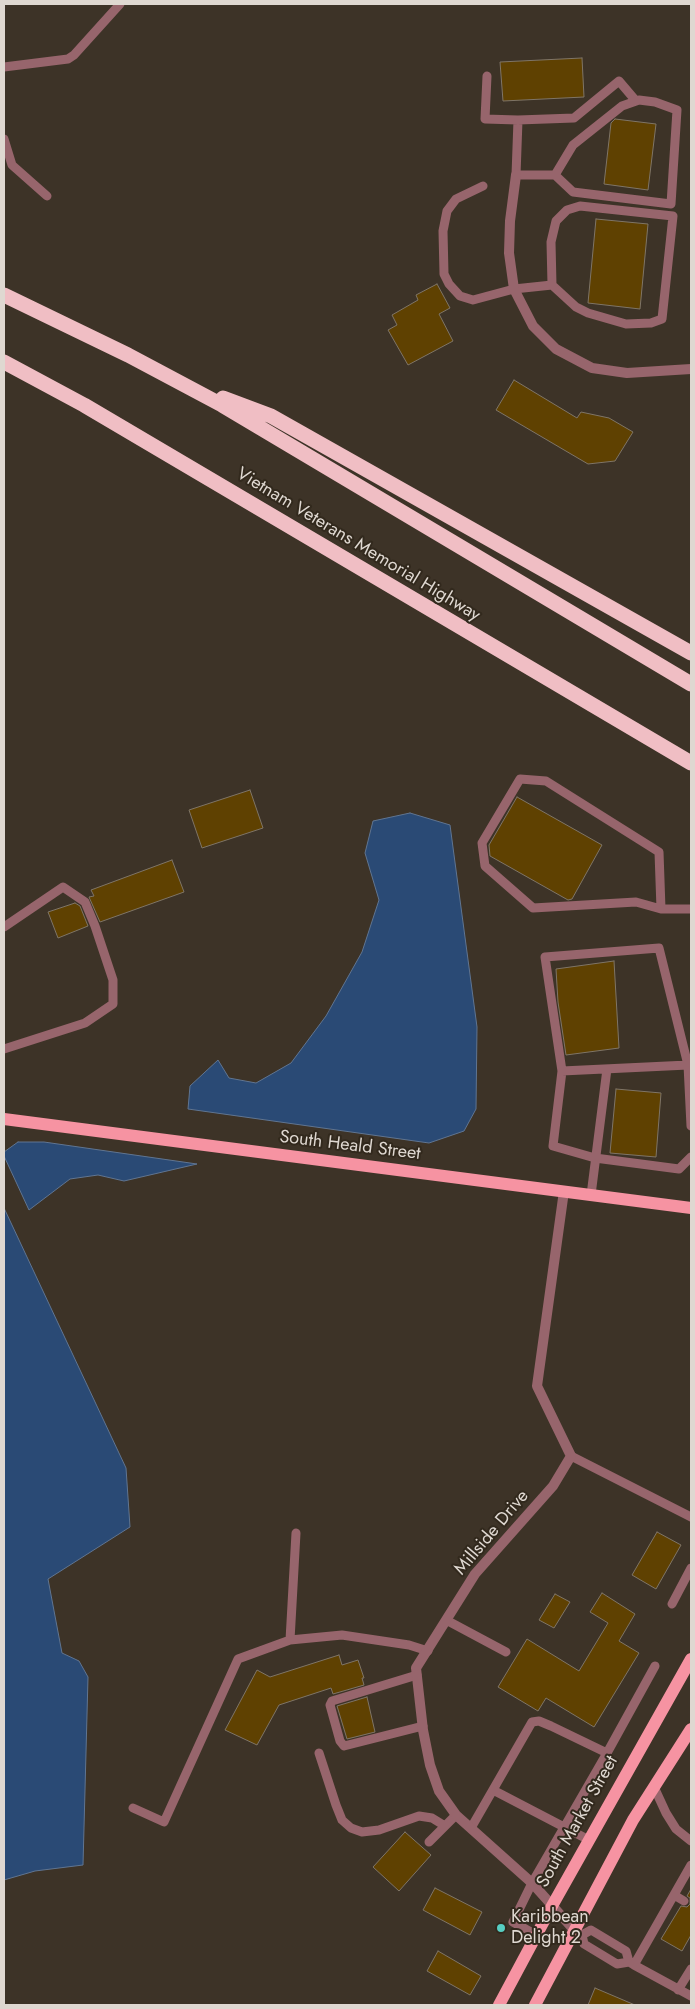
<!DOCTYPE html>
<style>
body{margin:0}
#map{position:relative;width:695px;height:2009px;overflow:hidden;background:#3d3327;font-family:Jost,sans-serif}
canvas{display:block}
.frame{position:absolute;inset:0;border:5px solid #dfd8d1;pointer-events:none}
</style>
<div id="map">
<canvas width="695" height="2009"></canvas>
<div class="frame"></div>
</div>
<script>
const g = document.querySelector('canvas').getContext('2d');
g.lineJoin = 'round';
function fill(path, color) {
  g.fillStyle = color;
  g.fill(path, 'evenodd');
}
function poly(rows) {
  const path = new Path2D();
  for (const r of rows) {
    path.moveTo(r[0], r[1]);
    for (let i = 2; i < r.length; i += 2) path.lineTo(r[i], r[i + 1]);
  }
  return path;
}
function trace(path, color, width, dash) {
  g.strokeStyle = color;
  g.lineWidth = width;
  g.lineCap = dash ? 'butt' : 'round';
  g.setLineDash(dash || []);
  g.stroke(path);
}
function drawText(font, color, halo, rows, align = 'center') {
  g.font = font + ' Jost,sans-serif';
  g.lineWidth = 4;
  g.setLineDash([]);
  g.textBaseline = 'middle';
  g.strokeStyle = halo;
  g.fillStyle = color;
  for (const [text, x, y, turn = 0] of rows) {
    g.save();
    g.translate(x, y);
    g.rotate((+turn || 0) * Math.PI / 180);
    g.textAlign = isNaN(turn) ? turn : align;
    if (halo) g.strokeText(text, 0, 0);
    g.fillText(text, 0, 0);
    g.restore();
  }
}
const water = poly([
 [410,813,450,825,477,1027,476,1109,464,1131,429,1143,188,1109,190,1086,218,1060,229,1078,256,1083,291,1063,326,1016,362,952,379,900,365,853,373,821,410,813],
 [18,1142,44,1142,197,1164,124,1181,98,1175,70,1179,29,1210,4,1156,4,1152,18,1142],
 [4,1208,126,1468,130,1527,48,1579,62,1653,79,1661,88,1677,83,1865,35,1871,4,1880,4,1208]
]);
const building = poly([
 [582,58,584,97,503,101,500,62,582,58],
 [615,119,656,124,648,190,604,184,611,123,615,119],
 [596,219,648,224,640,309,588,303,596,219],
 [437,284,450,308,439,314,453,341,408,365,388,330,397,325,392,315,418,300,416,295,437,284],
 [514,380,577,418,581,412,609,418,633,432,615,461,588,464,496,410,514,380],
 [250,790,263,828,202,848,189,810,250,790],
 [517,797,602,845,572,899,568,900,490,856,489,845,517,797],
 [172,860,184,892,100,922,89,897,94,896,91,890,172,860],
 [75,903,80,906,88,926,58,938,48,912,75,903],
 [614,961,619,1048,566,1055,558,1002,556,969,614,961],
 [616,1089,661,1093,656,1157,610,1153,616,1089],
 [657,1532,681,1545,656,1589,632,1575,657,1532],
 [602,1593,635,1614,619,1641,639,1653,594,1727,546,1698,538,1711,498,1687,527,1639,579,1671,608,1623,590,1612,602,1593],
 [555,1594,570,1602,554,1628,539,1620,555,1594],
 [339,1655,342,1665,358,1660,364,1678,362,1678,364,1685,333,1694,331,1688,279,1705,257,1745,225,1730,257,1670,270,1677,339,1655],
 [367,1697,375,1732,347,1739,337,1706,367,1697],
 [405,1832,431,1855,399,1891,373,1867,405,1832],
 [435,1888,482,1912,470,1935,423,1910,435,1888],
 [691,1889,691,1935,682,1951,661,1939,681,1906,687,1907,690,1904,690,1898,687,1896,691,1889],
 [438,1951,481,1976,470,1995,427,1971,438,1951],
 [595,1988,635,2005,588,2005,595,1988]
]);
const lane = poly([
 [4,67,68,59,74,55,120,4],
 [487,76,485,119,518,120,516,175,555,175,573,192,671,204,677,110,655,102,639,100,622,106,573,145,555,175],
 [518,120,574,118,619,81,636,101],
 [4,139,12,165,47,196],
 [483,186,456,199,447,211,443,231,444,274,449,284,460,296,473,300,514,289,552,285,576,307,588,313,626,324,651,323,662,319,673,216,580,206,567,210,556,221,551,242,552,285],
 [661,909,659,852,546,781,520,779,482,843,485,866,533,908,636,902,661,909,691,909],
 [4,927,63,887,85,902,95,926,113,980,113,1004,85,1023,4,1049],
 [688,1065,562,1071,545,957,659,948,688,1065,691,1126],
 [562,1071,553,1146,595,1158,679,1169,691,1157],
 [591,1195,607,1069],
 [571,1456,691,1517],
 [672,1604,691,1568],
 [448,1621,506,1652],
 [290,1640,296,1533],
 [417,1675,332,1701,330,1705,340,1741,344,1746,423,1726],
 [319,1753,336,1805,342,1820,351,1828,362,1832,379,1830,419,1816,432,1818,445,1826],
 [654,1787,666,1813,676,1829,691,1841],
 [493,1790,589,1840],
 [133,1808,164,1822,238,1659,290,1640,342,1635,409,1645,428,1651],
 [471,1828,532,1722,539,1721,551,1726,607,1753,655,1666],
 [429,1842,456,1815],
 [674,1895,684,1901],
 [578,1932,582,1935,584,1944,617,1964,629,1962],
 [536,1935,513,1922,532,1883,607,1753],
 [582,1935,591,1930,626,1951,629,1962,634,1965,691,1996],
 [634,1965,691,1865],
 [678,1990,691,1969]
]);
const street = poly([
 [516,175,510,221,509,253,514,289,533,326,556,349,592,368,627,373,691,369],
 [564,1191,537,1386,571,1456,553,1486,475,1574,416,1668,423,1730,430,1765,439,1791,456,1815,532,1883,575,1931]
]);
const primary = poly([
 [4,1119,691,1208],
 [499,2005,552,1906,691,1659],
 [535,2005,633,1820,691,1729]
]);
const highway = poly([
 [4,295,128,355,222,405,691,684],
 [4,362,84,405,691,763],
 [223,398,271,416,691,653]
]);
const markers = [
 [501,1928,5,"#57cec2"]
];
const streetNames = [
 ["Vietnam Veterans Memorial Highway",358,545,31],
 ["South Heald Street",350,1146,7],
 ["Millside Drive",492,1533,-50],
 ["South Market Street",578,1822,-61]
];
const poiNames = [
 ["Karibbean",511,1918],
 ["Delight 2",511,1939]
];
fill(water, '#2a4a75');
trace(water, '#607591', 1);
fill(building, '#5f4101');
trace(building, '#7f7567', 1);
trace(lane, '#97656c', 9);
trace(street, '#97656c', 10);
trace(primary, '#f693a2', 12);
trace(highway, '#f0bec4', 15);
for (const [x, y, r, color] of markers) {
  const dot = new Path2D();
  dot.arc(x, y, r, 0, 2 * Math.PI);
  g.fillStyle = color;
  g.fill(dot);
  trace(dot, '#32291d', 2);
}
drawText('18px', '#dfd8d1', '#32291d', streetNames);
drawText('18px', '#dfd8d1', '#32291d', poiNames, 'left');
</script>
